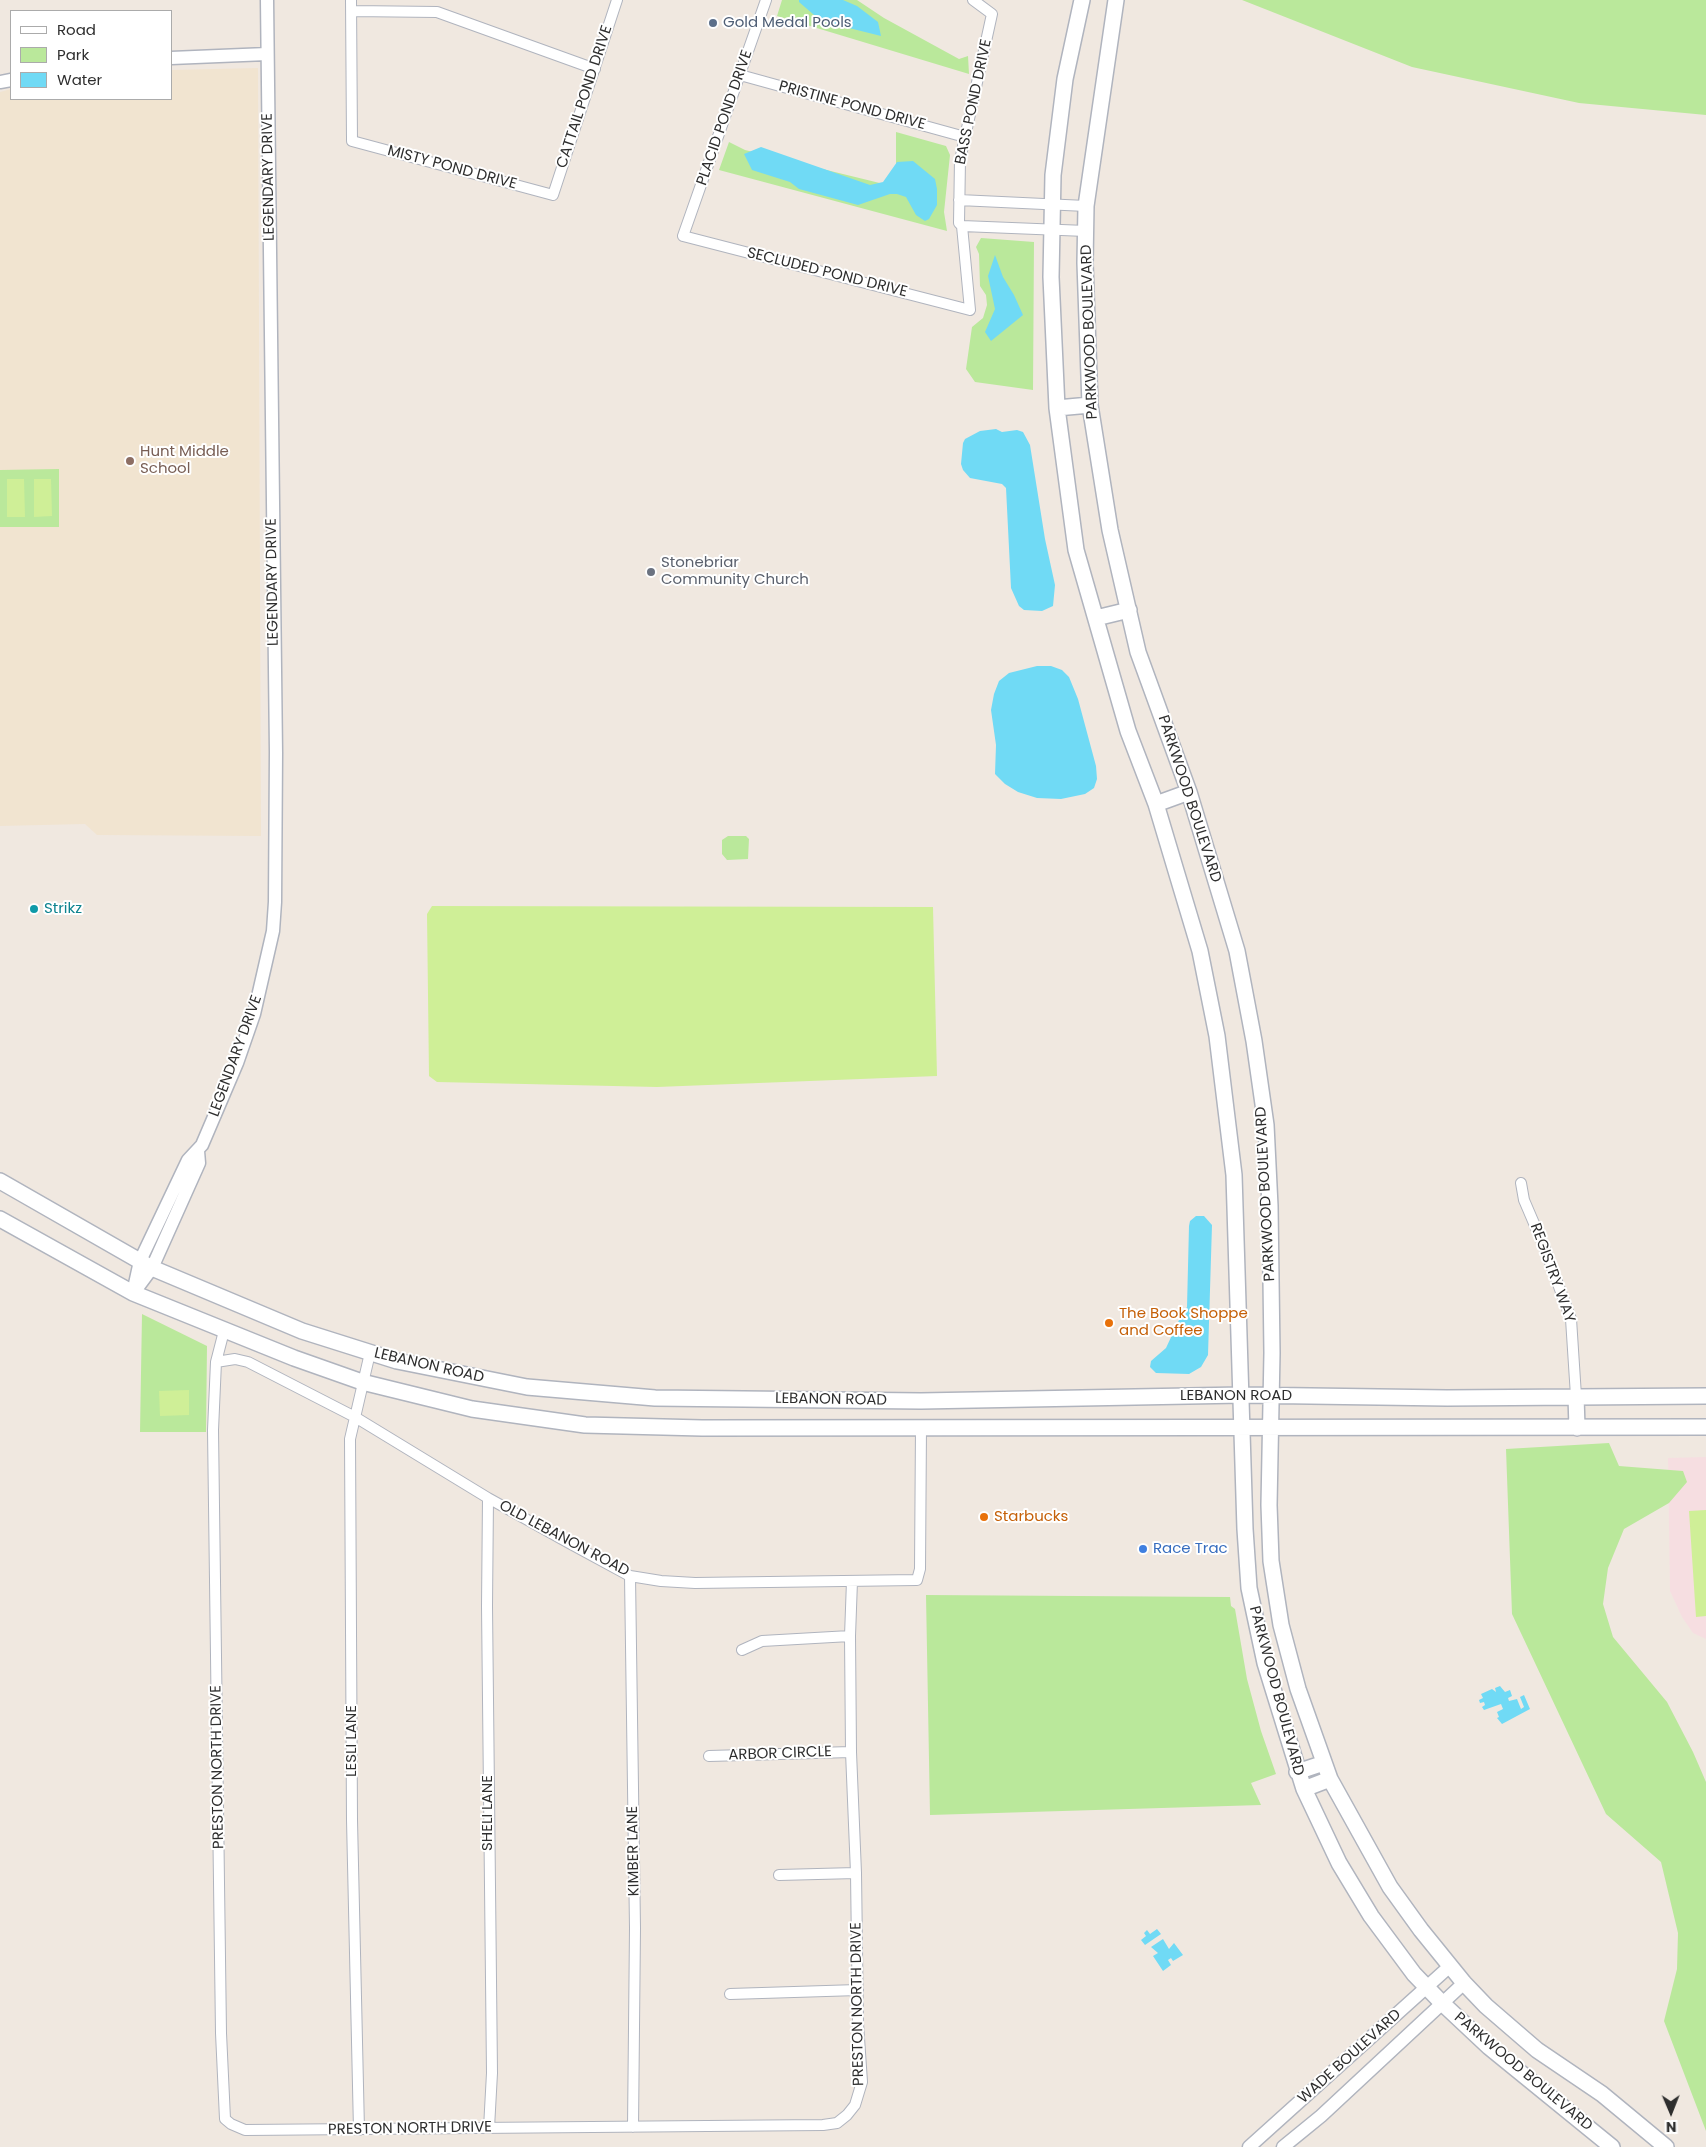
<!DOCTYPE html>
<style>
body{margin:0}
#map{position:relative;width:1706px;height:2147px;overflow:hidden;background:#f0e8e0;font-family:Poppins,sans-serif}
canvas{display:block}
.legend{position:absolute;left:10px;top:10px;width:162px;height:90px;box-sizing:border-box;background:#fff;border:1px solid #ababab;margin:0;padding:6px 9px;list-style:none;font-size:15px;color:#2e2e2e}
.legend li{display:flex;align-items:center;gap:10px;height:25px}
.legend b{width:25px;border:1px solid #ababab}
.north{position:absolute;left:1646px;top:2087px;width:50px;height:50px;-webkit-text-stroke:4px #fff;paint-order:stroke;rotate:179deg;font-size:14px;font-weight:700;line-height:20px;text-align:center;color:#2e2e2e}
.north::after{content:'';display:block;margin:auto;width:18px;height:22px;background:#2e2e2e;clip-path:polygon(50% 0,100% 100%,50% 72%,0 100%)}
</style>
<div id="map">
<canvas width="1706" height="2147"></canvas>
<ul class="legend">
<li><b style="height:6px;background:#fff"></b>Road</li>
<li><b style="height:14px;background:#bae89b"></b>Park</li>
<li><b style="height:14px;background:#70daf5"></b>Water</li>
</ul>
<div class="north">N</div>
</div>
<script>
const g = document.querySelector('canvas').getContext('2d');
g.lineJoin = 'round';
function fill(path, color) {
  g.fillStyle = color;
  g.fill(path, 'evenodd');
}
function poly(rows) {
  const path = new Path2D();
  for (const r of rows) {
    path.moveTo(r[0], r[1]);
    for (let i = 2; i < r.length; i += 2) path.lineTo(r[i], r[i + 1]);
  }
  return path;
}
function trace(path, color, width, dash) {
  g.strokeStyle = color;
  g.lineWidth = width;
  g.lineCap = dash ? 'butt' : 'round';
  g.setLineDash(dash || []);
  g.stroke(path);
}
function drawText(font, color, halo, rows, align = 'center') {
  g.font = font + ' Poppins,sans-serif';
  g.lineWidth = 4;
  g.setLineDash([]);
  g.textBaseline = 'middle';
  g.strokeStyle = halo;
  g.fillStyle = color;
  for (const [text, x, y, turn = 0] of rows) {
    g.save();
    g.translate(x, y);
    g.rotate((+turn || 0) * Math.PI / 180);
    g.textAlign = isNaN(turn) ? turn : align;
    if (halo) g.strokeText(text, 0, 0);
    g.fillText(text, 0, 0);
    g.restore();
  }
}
const education = poly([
 [258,68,261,836,97,835,85,824,0,826,0,92,11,89,11,99,171,99,171,70]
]);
const medical = poly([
 [1706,1457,1706,1639,1693,1633,1682,1617,1670,1591,1668,1458]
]);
const green = poly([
 [782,0,857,0,884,18,959,59,968,56,969,74,777,16],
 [1242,0,1706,0,1706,115,1579,103,1412,67],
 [896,132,946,146,950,155,944,212,947,231,719,170,729,142,745,150,896,187],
 [981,238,1034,242,1033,390,975,382,966,369,972,327,983,318,987,305,986,295,980,286,979,254,976,247],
 [59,469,59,527,0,527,0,470],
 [728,836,746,836,749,839,748,859,727,860,722,854,722,840],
 [142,1314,207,1346,206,1432,140,1432],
 [1609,1443,1619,1466,1683,1471,1687,1482,1669,1503,1624,1529,1608,1568,1603,1604,1613,1637,1667,1702,1693,1752,1706,1782,1706,2131,1664,2021,1677,1969,1678,1933,1661,1862,1606,1814,1512,1614,1506,1449],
 [926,1595,1230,1597,1231,1606,1235,1609,1247,1679,1261,1731,1276,1774,1251,1783,1261,1805,930,1815]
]);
const pitch = poly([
 [7,479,24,479,25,517,7,517],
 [34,479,51,479,52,516,34,517],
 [432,906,933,907,937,1076,657,1087,437,1082,429,1076,427,914],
 [189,1390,189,1415,160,1416,159,1391],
 [1706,1510,1706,1616,1696,1617,1689,1511]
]);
const water = poly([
 [799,0,843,0,857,6,878,22,881,36,821,21,799,2],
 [761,147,870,185,883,182,897,162,913,161,935,179,937,189,937,205,929,219,925,221,916,215,906,197,897,194,890,194,858,205,799,189,790,182,752,170,744,154],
 [995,255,1003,277,1014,295,1023,315,991,341,985,332,995,309,988,276],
 [996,429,1002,432,1017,430,1023,432,1030,445,1045,539,1055,585,1053,606,1042,611,1024,610,1019,606,1011,588,1006,488,1002,484,970,478,963,470,961,464,963,443,965,439,980,431],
 [1037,666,1051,666,1062,670,1069,677,1078,699,1096,766,1097,779,1094,788,1085,794,1061,799,1037,798,1018,792,1005,784,995,774,996,745,991,710,994,694,999,681,1009,673],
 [1196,1216,1204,1216,1212,1225,1208,1355,1201,1367,1189,1374,1156,1373,1150,1367,1151,1361,1166,1348,1179,1320,1187,1307,1189,1226,1190,1221],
 [1500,1686,1505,1692,1510,1690,1512,1696,1508,1698,1509,1701,1517,1699,1521,1709,1524,1707,1520,1697,1524,1695,1530,1709,1502,1724,1497,1718,1499,1717,1497,1712,1503,1709,1501,1704,1484,1710,1482,1707,1485,1705,1484,1702,1480,1703,1479,1700,1483,1698,1481,1694,1492,1689,1496,1692,1495,1688],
 [1157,1929,1161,1934,1145,1945,1141,1940,1146,1936,1144,1933,1147,1930,1150,1934],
 [1163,1939,1169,1949,1174,1943,1183,1955,1173,1961,1171,1958,1168,1960,1171,1965,1163,1971,1153,1956,1158,1953,1151,1947]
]);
const minor = poly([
 [351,0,352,141,553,195,617,0],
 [766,0,683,236,970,310,962,226,959,223,960,160,992,14,973,0],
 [352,11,437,12,595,69],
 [740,75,965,137],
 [959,200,1086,206],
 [962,226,1086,231],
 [1521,1183,1524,1200,1545,1249,1571,1319,1576,1396],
 [224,1331,216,1362,213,1430,221,2033,225,2119,231,2124,245,2130,823,2125,837,2123,847,2115,855,2105,862,2082,858,2023,856,1873,851,1752,850,1636,852,1581],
 [216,1362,235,1359,248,1362,355,1417,488,1498,569,1543,630,1576,661,1581,695,1583,917,1580,920,1569,921,1427],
 [488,1498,487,1606,492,2073,489,2128],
 [630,1576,635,1928,633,2127],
 [742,1650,762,1641,850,1636],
 [709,1756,851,1752],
 [779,1875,856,1873],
 [730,1994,858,1990],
 [359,2130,352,1820,350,1439,370,1353]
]);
const tertiary = poly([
 [171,58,267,54],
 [0,82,11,80],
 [135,1291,152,1268,199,1163,198,1151],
 [133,1293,140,1261,188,1160,202,1145,237,1063,254,1014,273,931,275,902,276,752,267,0],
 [1249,2147,1450,1966],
 [1283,2147,1321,2116,1464,1983]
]);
const secondary = poly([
 [1082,0,1065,79,1053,175,1051,277,1057,408,1076,550,1128,731,1156,804,1200,951,1217,1036,1234,1175,1245,1529,1249,1588,1265,1663,1304,1789,1339,1863,1371,1916,1414,1974,1441,2002,1489,2047,1612,2147],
 [1116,0,1086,206,1085,263,1090,405,1110,530,1138,652,1189,792,1237,951,1254,1041,1266,1125,1270,1206,1272,1353,1269,1505,1271,1561,1281,1625,1298,1689,1330,1779,1390,1887,1421,1930,1464,1983,1486,2006,1537,2050,1602,2094,1666,2147],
 [1057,408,1090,405],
 [1096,618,1129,610],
 [1156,804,1189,792],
 [0,1181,152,1268,302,1331,397,1361,527,1387,655,1398,921,1401,1242,1395,1447,1398,1706,1396],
 [0,1219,133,1293,294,1358,362,1382,472,1409,585,1425,702,1428,1706,1427],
 [1576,1396,1577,1428],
 [1297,1772,1324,1763],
 [1304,1789,1330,1779]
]);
const markers = [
 [713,23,5,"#5c6f8a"],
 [130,461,5,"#8d6e63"],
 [651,572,5,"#6b7280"],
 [34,909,5,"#0f9aa8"],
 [1109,1323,5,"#e8710a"],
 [984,1517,5,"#e8710a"],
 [1143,1549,5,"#3f7fe0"]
];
const serviceNames = [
 ["Gold Medal Pools",723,23]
];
const streetNames = [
 ["CATTAIL POND DRIVE",585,97,-72],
 ["BASS POND DRIVE",974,102,-78],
 ["PRISTINE POND DRIVE",852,106,15],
 ["PLACID POND DRIVE",725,118,-71],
 ["MISTY POND DRIVE",452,168,15],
 ["LEGENDARY DRIVE",269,177,-91],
 ["SECLUDED POND DRIVE",827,273,14],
 ["PARKWOOD BOULEVARD",1090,332,-92],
 ["LEGENDARY DRIVE",273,582,-91],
 ["PARKWOOD BOULEVARD",1189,799,72],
 ["LEGENDARY DRIVE",236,1056,-70],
 ["PARKWOOD BOULEVARD",1266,1194,-93],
 ["REGISTRY WAY",1552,1273,70],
 ["LEBANON ROAD",429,1366,13],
 ["LEBANON ROAD",1236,1396],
 ["LEBANON ROAD",831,1400,1],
 ["OLD LEBANON ROAD",564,1539,28],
 ["PARKWOOD BOULEVARD",1276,1691,75],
 ["LESLI LANE",352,1741,-90],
 ["ARBOR CIRCLE",780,1754,-2],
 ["PRESTON NORTH DRIVE",218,1767,-91],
 ["SHELI LANE",488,1813,-90],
 ["KIMBER LANE",634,1851,-91],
 ["PRESTON NORTH DRIVE",858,2004,-91],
 ["WADE BOULEVARD",1350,2057,-42],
 ["PARKWOOD BOULEVARD",1523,2072,40],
 ["PRESTON NORTH DRIVE",410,2129,-1]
];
const educationNames = [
 ["Hunt Middle",140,452],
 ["School",140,469]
];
const worshipNames = [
 ["Stonebriar",661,563],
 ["Community Church",661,580]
];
const cultureNames = [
 ["Strikz",44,909]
];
const foodNames = [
 ["The Book Shoppe",1119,1314],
 ["and Coffee",1119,1331],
 ["Starbucks",994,1517]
];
const shopNames = [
 ["Race Trac",1153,1549]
];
fill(education, '#f1e4d0');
fill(medical, '#f6dee1');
fill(green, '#bae89b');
fill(pitch, '#cfef97');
fill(water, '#70daf5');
trace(minor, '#b0b4be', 12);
trace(tertiary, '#b0b4be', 15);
trace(secondary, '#b0b4be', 18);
trace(minor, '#fff', 10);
trace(tertiary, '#fff', 12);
trace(secondary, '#fff', 15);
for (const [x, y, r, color] of markers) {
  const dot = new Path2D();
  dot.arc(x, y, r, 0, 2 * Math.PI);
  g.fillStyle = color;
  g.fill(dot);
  trace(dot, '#fff', 2);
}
drawText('15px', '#4e5e75', '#fff', serviceNames, 'left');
drawText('15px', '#2e2e2e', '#fff', streetNames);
drawText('15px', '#785e54', '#fff', educationNames, 'left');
drawText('15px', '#5b616d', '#fff', worshipNames, 'left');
drawText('15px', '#0d838f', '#fff', cultureNames, 'left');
drawText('15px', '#c56008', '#fff', foodNames, 'left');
drawText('15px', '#366cbe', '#fff', shopNames, 'left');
</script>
